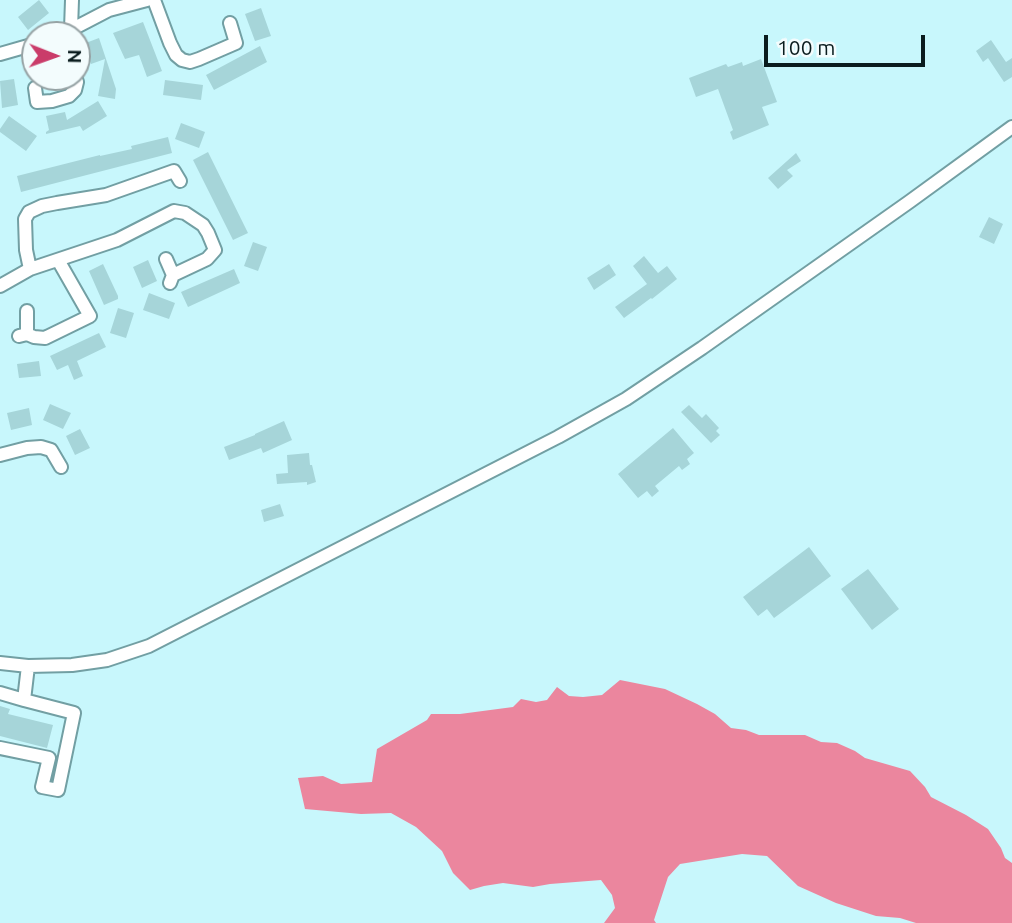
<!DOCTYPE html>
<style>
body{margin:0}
#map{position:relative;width:1012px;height:923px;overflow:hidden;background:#c8f7fc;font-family:Ubuntu,sans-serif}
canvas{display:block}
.north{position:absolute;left:21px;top:21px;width:70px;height:70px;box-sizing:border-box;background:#f3fcfd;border:2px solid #96a2a4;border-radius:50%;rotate:91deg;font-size:19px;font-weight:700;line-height:28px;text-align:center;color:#0a1c1e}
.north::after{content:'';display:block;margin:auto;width:24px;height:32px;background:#ca3c6a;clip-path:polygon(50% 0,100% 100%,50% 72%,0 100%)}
.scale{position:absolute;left:764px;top:35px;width:161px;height:32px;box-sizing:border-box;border:4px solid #0a1c1e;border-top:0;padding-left:9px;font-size:21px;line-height:24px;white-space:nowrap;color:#0a1c1e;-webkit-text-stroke:5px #f3fcfd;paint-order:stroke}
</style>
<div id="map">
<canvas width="1012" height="923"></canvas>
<div class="north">N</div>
<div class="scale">100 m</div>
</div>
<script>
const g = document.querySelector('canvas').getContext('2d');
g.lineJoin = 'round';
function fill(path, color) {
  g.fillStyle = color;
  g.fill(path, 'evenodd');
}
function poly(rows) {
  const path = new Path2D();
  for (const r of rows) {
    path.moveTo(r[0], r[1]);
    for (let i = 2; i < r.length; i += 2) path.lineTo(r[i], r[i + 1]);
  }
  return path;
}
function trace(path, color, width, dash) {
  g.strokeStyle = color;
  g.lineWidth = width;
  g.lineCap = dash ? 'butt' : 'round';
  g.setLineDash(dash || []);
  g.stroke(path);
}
const forest = poly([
 [620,680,665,689,697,704,715,714,731,728,746,730,759,735,805,735,821,742,837,743,855,751,865,758,910,771,925,787,931,797,966,815,988,829,1001,848,1005,858,1012,863,1012,923,916,923,900,918,876,916,836,903,798,886,767,856,742,854,680,864,668,877,654,920,656,923,604,923,615,908,612,895,601,880,550,884,533,887,503,883,484,886,470,890,453,873,442,851,416,827,391,813,361,814,305,809,298,778,323,776,341,784,372,782,377,749,427,720,431,714,460,714,513,707,521,699,536,702,547,700,557,687,569,696,583,697,602,695]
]);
const building = poly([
 [39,0,49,13,28,30,18,17],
 [261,8,271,36,255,41,245,14],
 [143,22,162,71,147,77,139,55,125,59,113,33],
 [99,38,116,89,115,99,98,96,105,59,91,64,83,44],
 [991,40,1006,62,1012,58,1012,77,1004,82,988,58,983,62,976,51],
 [260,46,267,62,214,90,206,75],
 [761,59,777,102,762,107,769,125,733,140,730,132,733,130,718,89,696,97,689,78,726,64,728,67,742,62,743,66],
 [14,79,18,105,2,108,0,81],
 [165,80,203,85,201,100,163,95],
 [98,101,107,116,83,131,80,126,46,134,46,132,49,130,46,116,65,112,67,120],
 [9,116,37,136,26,151,0,132,0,129],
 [181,123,205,132,199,148,175,139],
 [168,137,172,153,21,192,17,176,100,155,100,156,132,149,131,146],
 [208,152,248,233,233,240,193,160],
 [796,153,801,161,787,170,793,176,778,189,768,178],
 [989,217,1003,224,994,244,979,237],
 [253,242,267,247,258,271,244,266],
 [644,256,658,273,667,266,677,279,652,299,651,298,624,318,615,307,647,284,633,266],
 [148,260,157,281,142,288,133,267],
 [103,264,118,296,118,299,104,305,89,271],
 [609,264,616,275,594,290,587,278],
 [234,269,240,283,188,307,181,292],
 [149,293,175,303,169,319,143,310],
 [118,308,134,313,126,338,110,333],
 [99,333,106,347,77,361,83,376,74,380,68,365,57,370,50,356],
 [39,361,41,376,19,378,17,364],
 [50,404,71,413,63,429,43,420],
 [689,405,702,418,706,414,719,428,716,431,720,435,711,443,681,412],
 [29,408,32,425,11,430,7,413],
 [284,421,292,440,263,453,261,448,229,460,224,447,255,435,255,434],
 [673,428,694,453,687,459,690,464,682,470,679,466,655,486,659,491,652,497,647,491,638,498,618,474],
 [80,429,90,448,75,455,66,436],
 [309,453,310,465,312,465,316,482,307,485,307,482,277,484,276,474,288,473,287,455],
 [280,504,284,516,264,522,261,510],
 [809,547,831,576,774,618,767,609,758,616,743,597],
 [868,569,899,609,872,630,841,589],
 [0,706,10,709,8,714,53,725,47,748,0,736]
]);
const minor = poly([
 [154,0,170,43,176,55,182,60,190,62,199,59,236,43,230,23],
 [71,29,72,0],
 [61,35,109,10,147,0],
 [0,54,35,44],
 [35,88,37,102,52,101,69,96,75,90,77,82,75,77],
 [166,259,173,275],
 [30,269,26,250,25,219,29,212,42,206,57,203,106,195,174,171,180,181],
 [0,286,30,269,117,240,174,211,185,213,203,225,208,233,215,250,207,259,173,275,170,283],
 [27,334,27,311],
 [19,336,27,334,34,337,45,338,90,316,58,260],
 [0,455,27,448,41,447,51,450,61,467],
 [0,663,28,666,72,665,107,660,149,646,558,437,626,399,702,348,909,202,1012,127],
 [0,693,24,700],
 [0,748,49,758,42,787,58,790,74,713,24,700,28,666]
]);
fill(forest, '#eb869e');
fill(building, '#a6d5d9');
trace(minor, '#729fa3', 16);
trace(minor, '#fff', 12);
</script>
